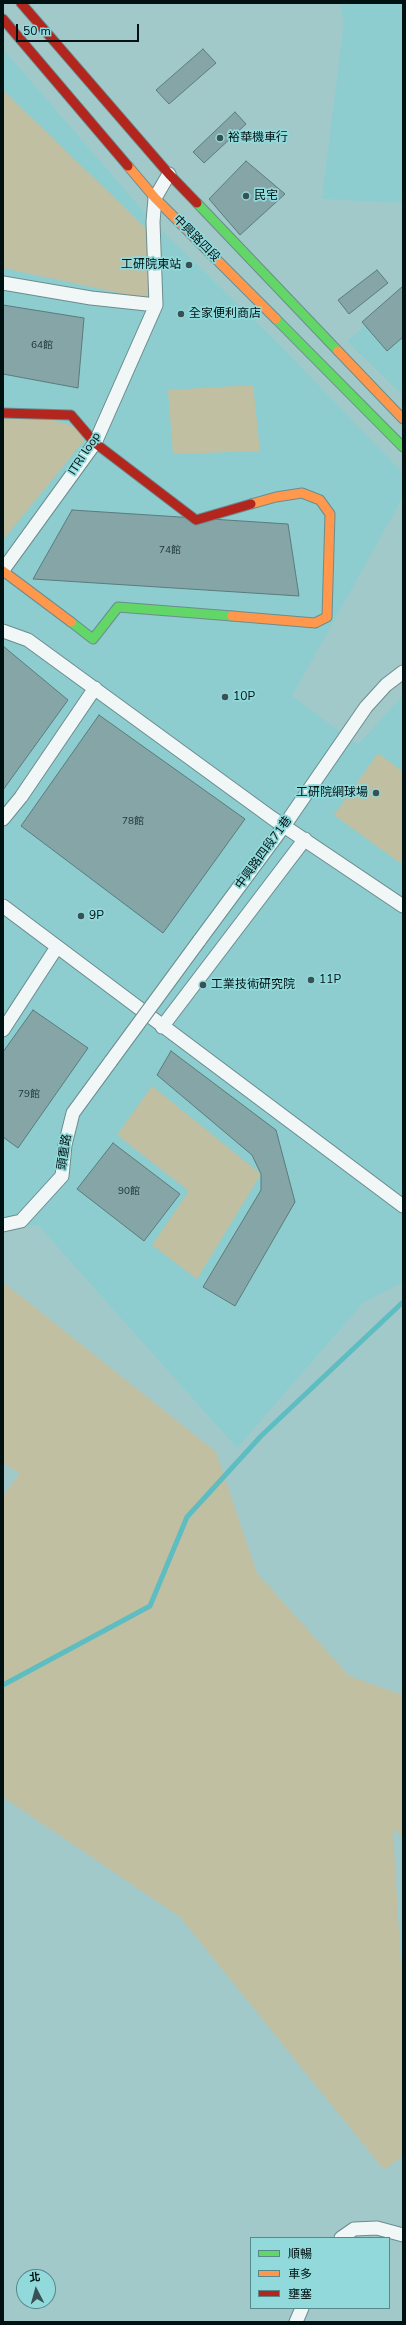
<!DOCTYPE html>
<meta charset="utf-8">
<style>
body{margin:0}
#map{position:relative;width:406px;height:2325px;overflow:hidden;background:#a2c9ca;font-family:"Nunito Sans","Noto Sans TC",sans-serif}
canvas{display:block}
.frame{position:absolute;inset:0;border:4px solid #001112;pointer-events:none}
.legend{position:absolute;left:250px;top:2237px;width:140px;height:72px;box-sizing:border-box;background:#91d9db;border:1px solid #57898b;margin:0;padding:5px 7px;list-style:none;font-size:12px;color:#001112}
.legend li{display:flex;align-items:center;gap:8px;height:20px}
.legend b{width:20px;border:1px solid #57898b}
.north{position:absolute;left:16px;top:2269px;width:40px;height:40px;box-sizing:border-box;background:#91d9db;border:1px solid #57898b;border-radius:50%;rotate:354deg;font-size:11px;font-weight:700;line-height:16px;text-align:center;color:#001112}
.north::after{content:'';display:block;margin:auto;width:14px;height:18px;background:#395152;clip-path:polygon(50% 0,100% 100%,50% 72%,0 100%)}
.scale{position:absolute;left:16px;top:24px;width:123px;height:18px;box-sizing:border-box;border:2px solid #001112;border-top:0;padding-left:5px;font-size:12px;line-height:14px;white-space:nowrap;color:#001112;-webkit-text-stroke:3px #91d9db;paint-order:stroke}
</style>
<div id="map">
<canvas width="406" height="2325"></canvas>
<div class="frame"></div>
<ul class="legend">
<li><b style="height:5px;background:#63d668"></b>順暢</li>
<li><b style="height:5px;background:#ff974d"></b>車多</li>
<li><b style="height:5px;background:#b3261e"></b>壅塞</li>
</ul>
<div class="north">北</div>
<div class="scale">50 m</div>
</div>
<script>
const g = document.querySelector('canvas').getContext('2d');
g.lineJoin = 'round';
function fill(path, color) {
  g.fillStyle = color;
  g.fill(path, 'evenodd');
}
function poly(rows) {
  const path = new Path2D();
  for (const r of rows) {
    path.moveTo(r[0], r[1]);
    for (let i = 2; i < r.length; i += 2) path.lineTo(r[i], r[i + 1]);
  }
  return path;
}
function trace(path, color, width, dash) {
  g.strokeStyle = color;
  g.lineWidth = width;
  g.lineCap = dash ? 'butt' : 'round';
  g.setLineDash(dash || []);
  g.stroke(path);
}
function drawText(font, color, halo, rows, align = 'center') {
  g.font = font + ' "Nunito Sans","Noto Sans TC",sans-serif';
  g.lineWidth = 3.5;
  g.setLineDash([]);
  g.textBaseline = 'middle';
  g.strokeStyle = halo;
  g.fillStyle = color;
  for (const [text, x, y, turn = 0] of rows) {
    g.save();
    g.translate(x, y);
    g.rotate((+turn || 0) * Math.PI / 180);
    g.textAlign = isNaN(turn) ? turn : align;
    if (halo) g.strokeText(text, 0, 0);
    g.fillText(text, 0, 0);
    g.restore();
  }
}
const built = poly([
 [340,3,403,3,403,203,322,199,344,23],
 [3,49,153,222,278,343,403,473,403,497,292,696,358,745,403,695,403,1282,363,1303,237,1448,38,1225,3,1226],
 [403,294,403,396,347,341]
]);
const green = poly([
 [3,90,155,237,156,301,3,268],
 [253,385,260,451,173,454,168,390],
 [3,407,92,431,3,540],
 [378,753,403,772,403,858,400,863,334,815],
 [152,1086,261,1174,197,1279,152,1245,189,1191,117,1135],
 [3,1282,216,1452,257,1573,349,1676,403,1695,403,1837,393,1829,401,1967,403,1970,403,2156,384,2170,180,1917,3,1797,3,1495,20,1474,3,1463]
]);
const stream = poly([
 [3,1685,150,1606,187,1517,261,1436,403,1302]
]);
const building = poly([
 [203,49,216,63,169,104,156,90,203,49],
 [235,112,246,124,204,163,193,152,235,112],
 [246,161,285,194,240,235,209,199,246,161],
 [377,270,388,283,349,314,338,300,377,270],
 [403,286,403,337,387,351,362,322,403,286],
 [3,305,84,318,78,388,3,374,3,305],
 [72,510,288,524,299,596,33,579,72,510],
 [3,646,68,700,3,790,3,646],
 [99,715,245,819,163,933,21,826,99,715],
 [33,1010,88,1048,18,1148,3,1137,3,1052,33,1010],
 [171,1051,276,1130,295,1202,235,1306,203,1287,261,1190,261,1174,252,1155,157,1075,171,1051],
 [113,1143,180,1194,144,1241,77,1189,113,1143]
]);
const street = poly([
 [3,283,91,298,156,305],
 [3,570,95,443,156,305,153,222,155,198,169,174],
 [3,631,28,640,272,818,403,906],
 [3,819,21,797,95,688],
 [3,906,403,1206],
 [199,941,284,826,366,707,386,685,403,672],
 [162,1027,305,839],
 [3,1030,57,947],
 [3,1225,21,1221,62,1176,65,1145,73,1113,111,1061],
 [341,2238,354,2229,377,2228,403,2235],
 [296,2322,302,2308]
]);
const fast = poly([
 [197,203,338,351],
 [276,319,403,447],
 [71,622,93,639,118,607,232,616]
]);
const slow = poly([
 [128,166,155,198,276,319],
 [338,351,403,419],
 [3,571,71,622],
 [232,616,315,623,327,617,330,514,320,500,302,493,276,497,251,504]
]);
const jam = poly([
 [21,3,169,174,197,203],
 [3,19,128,166],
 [3,413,71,415,95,443,196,520,251,504]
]);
const streetBridge = poly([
 [111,1061,199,941]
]);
const markers = [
 [220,138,4,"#395152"],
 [246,196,4,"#395152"],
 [189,265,4,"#395152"],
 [181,314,4,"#395152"],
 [225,697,4,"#395152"],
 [376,793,4,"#395152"],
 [81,916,4,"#395152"],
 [311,980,4,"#395152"],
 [203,985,4,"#395152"]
];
const numberNames = [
 ["64館",42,346],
 ["74館",170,551],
 ["78館",133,822],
 ["79館",29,1095],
 ["90館",129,1192]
];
const poiNames = [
 ["裕華機車行",228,138],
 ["民宅",254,196],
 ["工研院東站",181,265,"right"],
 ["全家便利商店",189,314],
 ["10P",233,697],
 ["工研院網球場",368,793,"right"],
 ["9P",89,916],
 ["11P",319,980],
 ["工業技術研究院",211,985]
];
const streetNames = [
 ["中興路四段",196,239,45],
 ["ITRI loop",85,454,-57],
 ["中興路四段71巷",264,853,-54],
 ["頭重路",65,1152,-81]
];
fill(built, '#8dcdcf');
fill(green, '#c0bfa1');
trace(stream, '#5ebdc0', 5);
fill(building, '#85a5a6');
trace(building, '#5a7c7d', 1);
trace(street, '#6c8c8d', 15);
trace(fast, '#6c8c8d', 11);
trace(slow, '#6c8c8d', 11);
trace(jam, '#6c8c8d', 11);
trace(street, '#f1f7f7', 13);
trace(fast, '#63d668', 9);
trace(slow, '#ff974d', 9);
trace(jam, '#b3261e', 9);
trace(streetBridge, '#6c8c8d', 15, []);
trace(streetBridge, '#f1f7f7', 13);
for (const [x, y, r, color] of markers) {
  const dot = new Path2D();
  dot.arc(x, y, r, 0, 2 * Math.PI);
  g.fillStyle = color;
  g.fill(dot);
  trace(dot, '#91d9db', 1.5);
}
drawText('10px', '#213637', null, numberNames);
drawText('12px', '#001112', '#91d9db', poiNames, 'left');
drawText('12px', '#001112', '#91d9db', streetNames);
</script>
